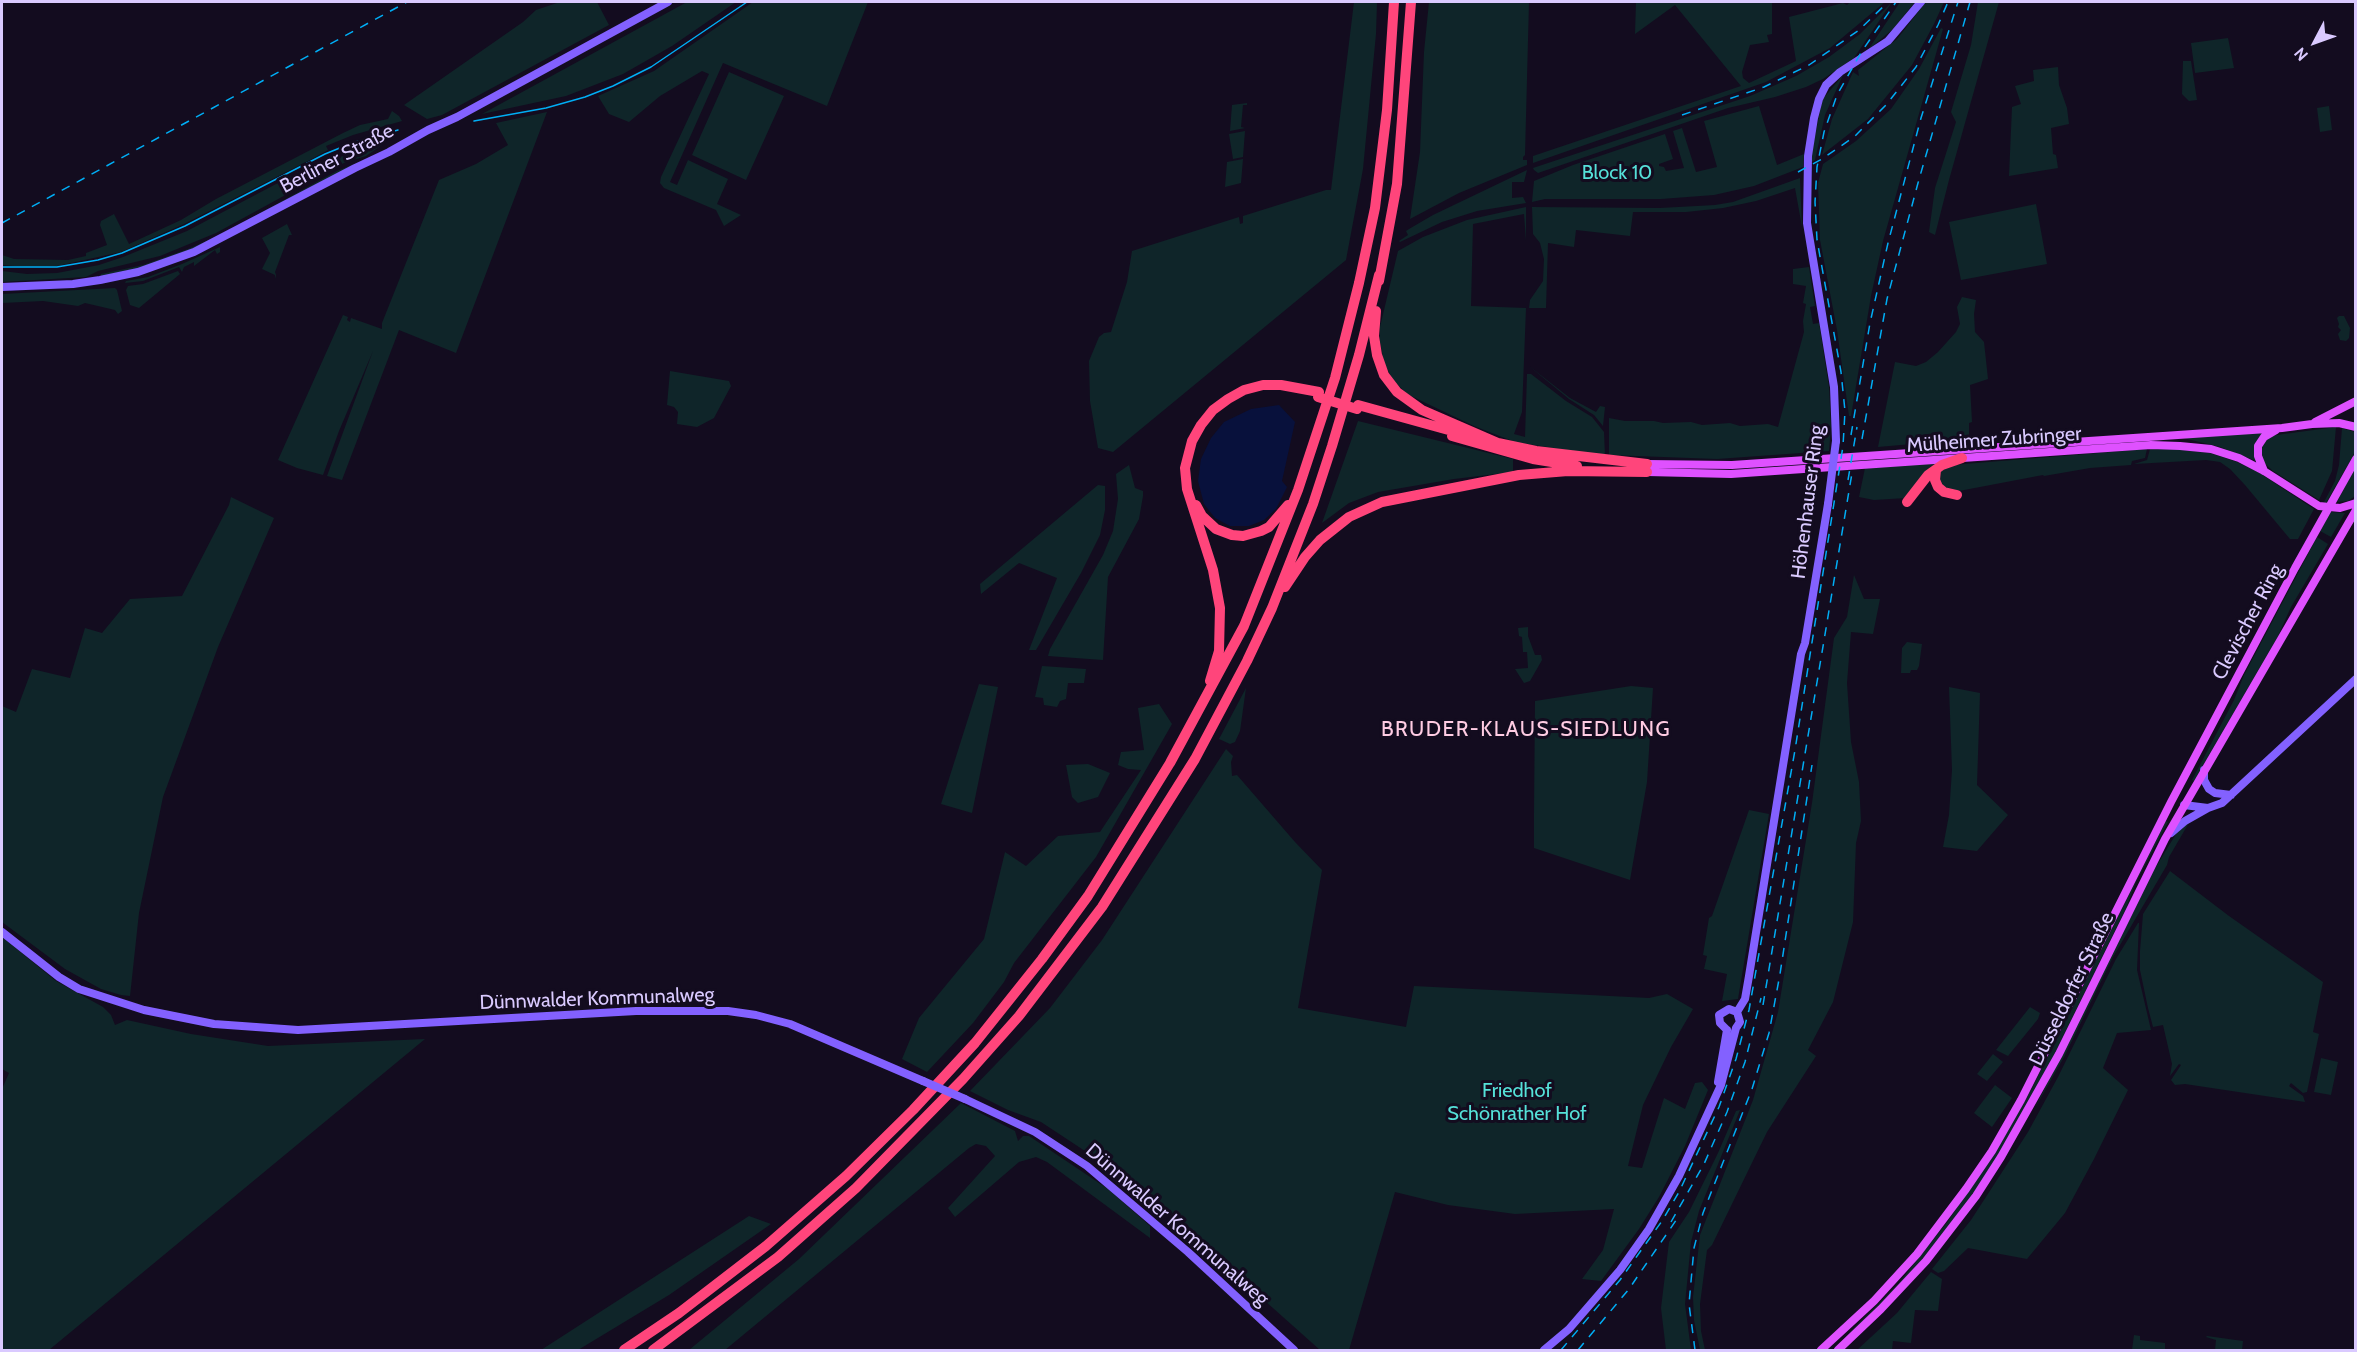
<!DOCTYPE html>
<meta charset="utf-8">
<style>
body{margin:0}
#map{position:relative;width:2357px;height:1352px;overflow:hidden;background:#130c1f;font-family:Cabin,sans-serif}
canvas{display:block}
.frame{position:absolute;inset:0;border:3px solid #dacaff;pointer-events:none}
.north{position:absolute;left:2285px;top:12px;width:60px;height:60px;-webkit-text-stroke:4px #130c1f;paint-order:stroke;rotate:229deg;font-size:16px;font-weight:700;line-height:24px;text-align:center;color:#dacaff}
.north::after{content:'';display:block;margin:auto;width:21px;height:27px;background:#dacaff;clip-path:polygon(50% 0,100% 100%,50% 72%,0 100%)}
</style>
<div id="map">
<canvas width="2357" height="1352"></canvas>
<div class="frame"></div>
<div class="north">N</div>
</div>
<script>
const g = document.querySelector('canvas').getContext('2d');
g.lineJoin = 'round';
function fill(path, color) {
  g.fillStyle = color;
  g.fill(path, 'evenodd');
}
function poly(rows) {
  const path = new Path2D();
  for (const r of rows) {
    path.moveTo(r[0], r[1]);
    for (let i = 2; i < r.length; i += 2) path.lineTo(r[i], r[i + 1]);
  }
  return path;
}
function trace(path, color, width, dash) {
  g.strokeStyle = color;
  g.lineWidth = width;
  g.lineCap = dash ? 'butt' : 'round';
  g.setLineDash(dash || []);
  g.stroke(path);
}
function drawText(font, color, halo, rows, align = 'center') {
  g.font = font + ' Cabin,sans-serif';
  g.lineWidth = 6;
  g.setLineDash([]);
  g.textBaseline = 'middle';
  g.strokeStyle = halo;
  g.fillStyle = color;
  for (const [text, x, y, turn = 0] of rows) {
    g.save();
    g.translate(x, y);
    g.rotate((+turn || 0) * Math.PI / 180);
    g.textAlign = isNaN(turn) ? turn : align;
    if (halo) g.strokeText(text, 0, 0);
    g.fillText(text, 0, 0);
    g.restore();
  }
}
const green = poly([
 [560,2,597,2,609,25,442,115,427,119,404,105,523,22,536,10],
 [687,2,736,2,672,46,623,74,566,96,482,114],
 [753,2,868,2,827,106,723,63,670,182,677,185,688,160,728,179,717,204,741,215,724,226,716,210,664,188,660,183,661,177,709,74,702,71,660,96,629,122,609,114,598,96,654,71],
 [1354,2,1377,2,1376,34,1363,169,1346,260,1113,452,1098,448,1090,401,1089,361,1099,337,1104,333,1111,332,1127,282,1132,251,1239,217,1240,224,1243,223,1243,216,1326,190,1331,190],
 [1429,2,1529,2,1525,155,1523,157,1523,160,1527,160,1527,165,1459,193,1410,219,1420,152,1424,52],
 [1636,2,1772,2,1772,34,1767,35,1769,42,1750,45,1742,72,1743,78,1749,83,1796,61,1789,17,1843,3,1847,5,1850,2,1885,2,1830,48,1766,82,1533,163,1533,156,1741,86,1675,5,1635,34],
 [1892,2,1854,58,1823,79,1806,87,1775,97,1728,108,1538,173,1534,170,1533,168,1750,96,1796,76,1829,57,1860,34],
 [1900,2,1915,2,1893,29,1868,50],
 [1926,2,1944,2,1934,24,1912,65,1868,119,1822,155,1832,119,1853,72,1859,76,1858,70,1897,39],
 [1978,2,1999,2,1949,180,1935,235,1929,232,1935,188,1956,122,1951,112,1971,45],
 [1941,28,1943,29,1883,241,1871,296,1851,416,1849,416,1837,330,1820,240,1818,183,1823,164,1856,141,1891,109,1919,69],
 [2228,38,2234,68,2195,73,2191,43],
 [2183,61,2191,61,2197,100,2189,101,2182,94],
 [2058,67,2059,85,2067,108,2069,124,2051,128,2053,154,2056,155,2058,168,2009,176,2012,107,2021,104,2015,86,2034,81,2033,70],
 [729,72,784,96,746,180,692,155],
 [1843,75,1825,115,1815,160,1810,163,1822,100],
 [1247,103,1247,105,1243,105,1241,127,1245,128,1230,131,1232,105],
 [1759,106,1777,165,1804,154,1803,167,1754,186,1714,195,1661,199,1545,199,1532,202,1534,181,1573,165,1665,134,1673,159,1659,164,1659,166,1664,167,1666,171,1684,168,1673,131,1682,128,1696,172,1717,167,1704,121],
 [2329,106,2332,130,2320,132,2317,108],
 [392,111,399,116,402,121,353,135,326,146,328,150,310,160,184,224,121,252,57,266,26,267,2,265,2,255,14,259,68,260,86,256,86,253,107,245,100,225,101,221,114,214,129,244,181,220,216,199,343,133,360,125,388,119],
 [547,112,456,353,399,330,342,480,327,476,373,351,339,431,323,475,297,468,278,460,343,315,348,317,347,320,350,322,351,318,382,329,382,323,439,180,476,164,508,145,496,123],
 [1245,131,1243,157,1233,159,1229,134],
 [385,143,366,156,344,163,216,233,160,256,98,271,86,277,2,282,2,271,27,274,57,273,99,265,123,257,187,231,312,165,315,169,340,157],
 [1243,159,1241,183,1225,187,1227,162],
 [362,161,189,251,143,267,101,276,101,274,143,265,188,249,218,236,337,171],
 [1527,170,1524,182,1512,182,1512,198,1523,197,1526,203,1477,211,1442,222,1400,242,1399,241,1408,235,1406,231,1409,229,1433,215],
 [1800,178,1802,227,1795,188,1756,201,1723,208,1686,212,1633,212,1630,236,1576,230,1574,247,1548,243,1546,308,1529,308,1530,300,1543,281,1544,259,1540,243,1533,234,1532,207,1660,208,1715,205,1733,202],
 [2036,204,2047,264,1961,280,1949,222],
 [1526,207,1526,241,1524,214,1473,224,1471,306,1526,308,1522,412,1514,434,1525,437,1527,374,1531,374,1566,401,1592,417,1604,432,1605,456,1515,442,1474,426,1407,394,1393,380,1384,363,1380,342,1380,327,1398,251,1423,237,1467,220],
 [287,224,292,235,289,235,275,272,276,275,275,279,275,275,262,269,270,253,262,238],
 [220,247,220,252,217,254,215,250,194,266,194,262,184,267,182,272,179,267,143,281,125,283,126,281,148,277,182,264],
 [1809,267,1815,306,1810,307,1813,324,1819,323,1829,387,1831,427,1829,451,1717,459,1609,455,1609,418,1625,421,1654,421,1663,423,1691,422,1702,425,1730,423,1740,426,1768,424,1778,427,1804,332,1803,321,1806,304,1803,303,1806,286,1793,284,1793,269],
 [178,271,180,274,139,308,130,305,126,290,128,286,143,284],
 [115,288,117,290,122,311,118,314,115,310,85,303,78,306,43,301,2,303,2,294],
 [1962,297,1976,300,1974,314,1975,332,1984,342,1988,379,1970,385,1972,422,1969,423,1969,437,1921,440,1912,444,1878,447,1895,362,1916,366,1926,362,1938,352,1956,332,1960,324,1957,307],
 [2339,316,2344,316,2350,328,2349,338,2346,341,2340,340,2338,334,2341,330,2338,327,2339,324,2337,318],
 [1529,366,1570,398,1596,412,1600,406,1605,407,1603,426,1594,415,1569,399],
 [670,371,729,381,731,386,714,418,697,427,677,424,678,412,674,407,667,405],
 [1358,421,1513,459,1513,472,1454,479,1378,492,1349,503,1322,523],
 [2336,427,2332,471,2319,500,2273,471,2262,461,2260,449,2269,436],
 [2342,428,2355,432,2355,452,2326,503,2324,502,2335,481,2339,465],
 [2265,432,2256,461,2220,447,2179,437],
 [2165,448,2210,453,2237,462,2258,472,2314,509,2298,539,2290,539,2245,485,2230,469,2220,462,2206,460,2134,464,2147,460,2150,449],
 [2147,449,2145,458,2132,461,2131,465,2090,468,2044,476,2043,475,1959,491,1939,485,1939,472,1952,465],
 [1936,463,1906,498,1874,500,1859,497,1865,468],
 [1129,465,1135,488,1143,491,1143,496,1139,519,1108,577,1103,660,1048,656,1050,649,1103,555,1113,531,1118,499,1116,474],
 [2355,468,2355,496,2348,501,2337,502],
 [1098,485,1105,486,1105,510,1100,535,1081,573,1036,650,1029,650,1057,578,1019,563,981,594,980,584],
 [231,497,274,518,218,647,163,797,139,913,130,996,121,995,101,989,65,969,2,922,2,706,16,712,32,669,70,678,85,628,102,633,130,599,182,596,229,505],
 [2331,512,2345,513,2331,537,2320,531],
 [2317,537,2328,544,2291,607,2278,636,2194,781,2192,780,2234,700,2244,675],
 [1854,575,1864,599,1880,599,1873,634,1851,632,1847,683,1851,742,1859,782,1861,821,1856,843,1853,922,1833,1002,1808,1050,1816,1056,1767,1132,1712,1245,1707,1250,1700,1304,1701,1331,1705,1350,1700,1350,1694,1320,1693,1297,1700,1235,1753,1100,1778,1012,1812,803,1834,638,1847,617],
 [1528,627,1528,636,1535,655,1541,655,1542,660,1530,681,1524,683,1515,669,1528,668,1527,652,1523,652,1522,637,1519,636,1518,628],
 [1907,642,1922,644,1919,666,1917,670,1911,670,1910,673,1901,673,1902,648],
 [1042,666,1086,669,1084,683,1068,683,1066,699,1060,701,1057,707,1044,705,1043,698,1035,697],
 [979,684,998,687,972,813,941,804],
 [1631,686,1653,688,1647,782,1630,880,1534,848,1534,813,1535,701],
 [1949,687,1980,693,1977,785,2008,815,1977,851,1943,847,1949,815,1952,770],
 [1246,688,1240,731,1235,742,1230,744,1219,739],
 [1159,704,1172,724,1096,857,1014,963,1004,982,973,1023,927,1072,902,1059,919,1018,984,939,1005,852,1026,866,1058,836,1100,832,1141,770,1128,769,1118,765,1121,752,1144,750,1138,708],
 [1226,749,1233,756,1231,762,1232,776,1237,775,1295,842,1322,870,1298,1008,1406,1027,1414,986,1649,998,1667,994,1693,1009,1671,1047,1643,1105,1628,1166,1642,1168,1664,1098,1685,1109,1695,1083,1702,1082,1708,1090,1685,1146,1659,1197,1639,1229,1601,1281,1582,1279,1603,1250,1614,1209,1515,1214,1448,1205,1395,1192,1349,1350,1320,1350,1181,1226,1088,1150,1085,1151,1041,1122,1008,1110,970,1091,1050,1008,1102,940],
 [1088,764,1110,773,1098,797,1078,803,1072,797,1066,765],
 [1749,810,1769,814,1738,999,1722,1001,1727,974,1704,969,1707,956,1703,955,1709,918,1712,916],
 [2166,821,2168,822,2136,882,2126,908,2050,1063,2000,1153,1977,1188,1926,1255,1879,1307,1843,1339,1898,1284,1948,1221,1999,1146,2032,1088],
 [2190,821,2169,857,2167,865,2113,957,2064,1057,2035,1108,2149,878,2176,834],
 [2170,871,2229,916,2323,982,2313,1032,2319,1034,2307,1092,2303,1093,2291,1083,2289,1086,2303,1096,2305,1102,2185,1084,2175,1085,2171,1080,2181,1065,2179,1064,2170,1076,2172,1064,2163,1025,2153,1027,2148,1008,2140,970,2140,951,2143,914],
 [2138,923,2139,923,2137,970,2151,1030,2117,1033,2103,1068,2128,1090,2094,1159,2065,1213,2027,1259,1968,1248,1944,1271,1938,1273,1932,1269,1971,1220,2028,1132,2058,1077,2116,959],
 [2,937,56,981,103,1007,111,1015,115,1025,127,1020,191,1034,268,1046,425,1039,49,1350,2,1350,2,1089,9,1073,2,1069],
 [2030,1007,2040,1013,2038,1019,2008,1056,1996,1050],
 [1993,1054,2003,1062,1987,1081,1977,1074],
 [2321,1058,2338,1062,2331,1095,2314,1092],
 [1995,1085,2012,1098,1992,1127,1974,1113],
 [961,1103,1015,1131,1018,1141,1023,1136,1029,1136,1108,1189,1150,1226,1150,1238,1047,1162,1036,1157,1019,1162,955,1217,948,1208,995,1156,986,1146,976,1144,969,1148,725,1350,689,1350,799,1259],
 [1740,1110,1699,1211,1691,1242,1685,1304,1691,1350,1666,1350,1661,1308,1669,1242,1689,1212,1718,1153,1736,1111],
 [749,1216,771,1224,669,1295,578,1350,541,1350],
 [1931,1272,1942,1279,1938,1311,1915,1310,1911,1343,1893,1341,1892,1350,1857,1350,1897,1313],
 [2134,1335,2140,1336,2140,1340,2165,1343,2165,1350,2132,1350],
 [2207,1336,2243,1341,2242,1350,2215,1350,2216,1340,2206,1337]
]);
const water = poly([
 [1279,405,1295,422,1282,481,1287,487,1276,509,1264,520,1249,526,1230,526,1215,518,1204,504,1198,481,1201,459,1211,438,1224,422,1251,409]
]);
const secondary = poly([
 [2,287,73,284,100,280,138,272,194,252,355,168,389,152,428,130,457,117,668,2],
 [1836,441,1834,387,1807,223,1808,156,1814,118,1819,99,1826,85,1840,72,1888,41,1921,2],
 [2204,770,2204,780,2209,789,2215,793,2231,795],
 [2184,805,2208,808,2222,803,2356,679],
 [2171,833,2185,821,2208,808],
 [2,932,59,977,79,989,144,1010,214,1024,298,1030,636,1011,728,1011,756,1015,790,1024,923,1081],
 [1737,1012,1745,999,1749,976,1801,654,1805,643,1828,504],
 [1727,1030,1720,1023,1719,1015,1729,1009,1737,1012],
 [1718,1082,1727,1030],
 [965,1099,1035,1132,1087,1166,1188,1252,1294,1350],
 [1544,1350,1569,1329,1620,1270,1649,1229,1679,1176,1721,1085,1736,1028,1740,1022,1737,1012]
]);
const primary = poly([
 [2315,422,2356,401],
 [1647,464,1732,465,2282,428,2312,424,2339,423,2356,427],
 [2264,471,2258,456,2258,446,2264,437,2276,430],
 [1647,472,1731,474,2151,445,2180,446,2211,449,2239,458,2264,471,2319,506,2340,508,2356,503],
 [1821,1350,1874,1301,1917,1254,1966,1189,1992,1151,2021,1100,2171,802,2295,568,2356,459],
 [1838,1350,1881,1309,1926,1261,1976,1196,2001,1157,2059,1054,2165,839,2356,510]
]);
const highway = poly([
 [1379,281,1397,184,1411,2],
 [1376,311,1374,336,1377,355,1384,375,1397,392,1422,410,1498,443],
 [1358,405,1463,434],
 [1452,436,1533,459,1577,466],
 [1493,442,1536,451,1647,464],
 [1936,470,1935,480,1938,487,1944,492,1957,495],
 [1907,502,1928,475,1942,465,1962,458],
 [1196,505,1202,516,1216,529,1232,535,1243,536,1261,531,1269,527,1288,505],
 [1285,587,1305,557,1320,540,1349,517,1382,502,1519,475,1568,471,1647,472],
 [1210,681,1219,651,1220,608,1213,570,1187,489,1185,468,1192,441,1201,425,1213,410,1228,399,1244,390,1263,385,1281,385,1319,392],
 [624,1350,679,1313,766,1246,846,1176,913,1110,975,1043,1042,959,1088,896,1170,763,1244,626,1298,490,1335,378,1359,283,1375,208,1387,110,1394,2],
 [653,1350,778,1257,856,1188,963,1079,1019,1016,1102,907,1195,759,1247,661,1272,608,1313,504,1332,446,1359,355,1379,275]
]);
const tram = poly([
 [474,121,546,108,585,97,613,86,651,67,747,2],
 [2,267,57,267,98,260,122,253,185,226,325,154,352,143,398,130]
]);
const rail = poly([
 [1682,115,1764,87,1809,65,1859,30,1888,2],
 [1798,172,1822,159,1854,137,1886,105,1916,67,1938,25,1948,2],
 [2,223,407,2],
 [1851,435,1870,323,1888,243,1921,118,1958,2],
 [1862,439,1887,299,1918,183,1970,2],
 [1848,480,1857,427],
 [1763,1005,1852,473],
 [1671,1222,1704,1164,1727,1112,1745,1062,1761,998],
 [1561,1350,1620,1280,1662,1221,1679,1192,1719,1107,1736,1059,1749,1010,1795,750,1843,446,1845,411,1841,372,1817,240,1815,202,1817,167,1824,132,1837,95,1862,51,1896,2],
 [1578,1350,1629,1289,1679,1216],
 [1695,1350,1689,1304,1694,1248,1703,1213,1752,1089,1769,1033,1780,974,1812,765]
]);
const secondaryBridge = poly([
 [1828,504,1836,441],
 [923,1081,965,1099]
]);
const highwayBridge = poly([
 [1318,397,1357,409]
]);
const streetNames = [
 ["Berliner Straße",337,159,-28],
 ["Mülheimer Zubringer",1994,440,-4],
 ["Höhenhauser Ring",1808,502,-83],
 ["Clevischer Ring",2248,622,-62],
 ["Düsseldorfer Straße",2072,989,-64],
 ["Dünnwalder Kommunalweg",597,999,-2],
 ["Dünnwalder Kommunalweg",1177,1225,41]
];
const parkNames = [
 ["Block 10",1617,173],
 ["Friedhof",1517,1091],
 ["Schönrather Hof",1517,1114]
];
const neighbourhoodNames = [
 ["BRUDER-KLAUS-SIEDLUNG",1526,730]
];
fill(green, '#0f2529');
fill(water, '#08113c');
trace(secondary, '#8361ff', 8);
trace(primary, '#df51ff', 8);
trace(highway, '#ff457b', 10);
trace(tram, '#00aef5', 1.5);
trace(rail, '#00aef5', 1.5, [9, 8]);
trace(secondaryBridge, '#8361ff', 8);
trace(highwayBridge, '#ff457b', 10);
drawText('20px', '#dacaff', '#130c1f', streetNames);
drawText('20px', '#55e0d8', '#130c1f', parkNames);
g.letterSpacing = '1.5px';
drawText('21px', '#ffcce3', '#130c1f', neighbourhoodNames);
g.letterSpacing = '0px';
</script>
